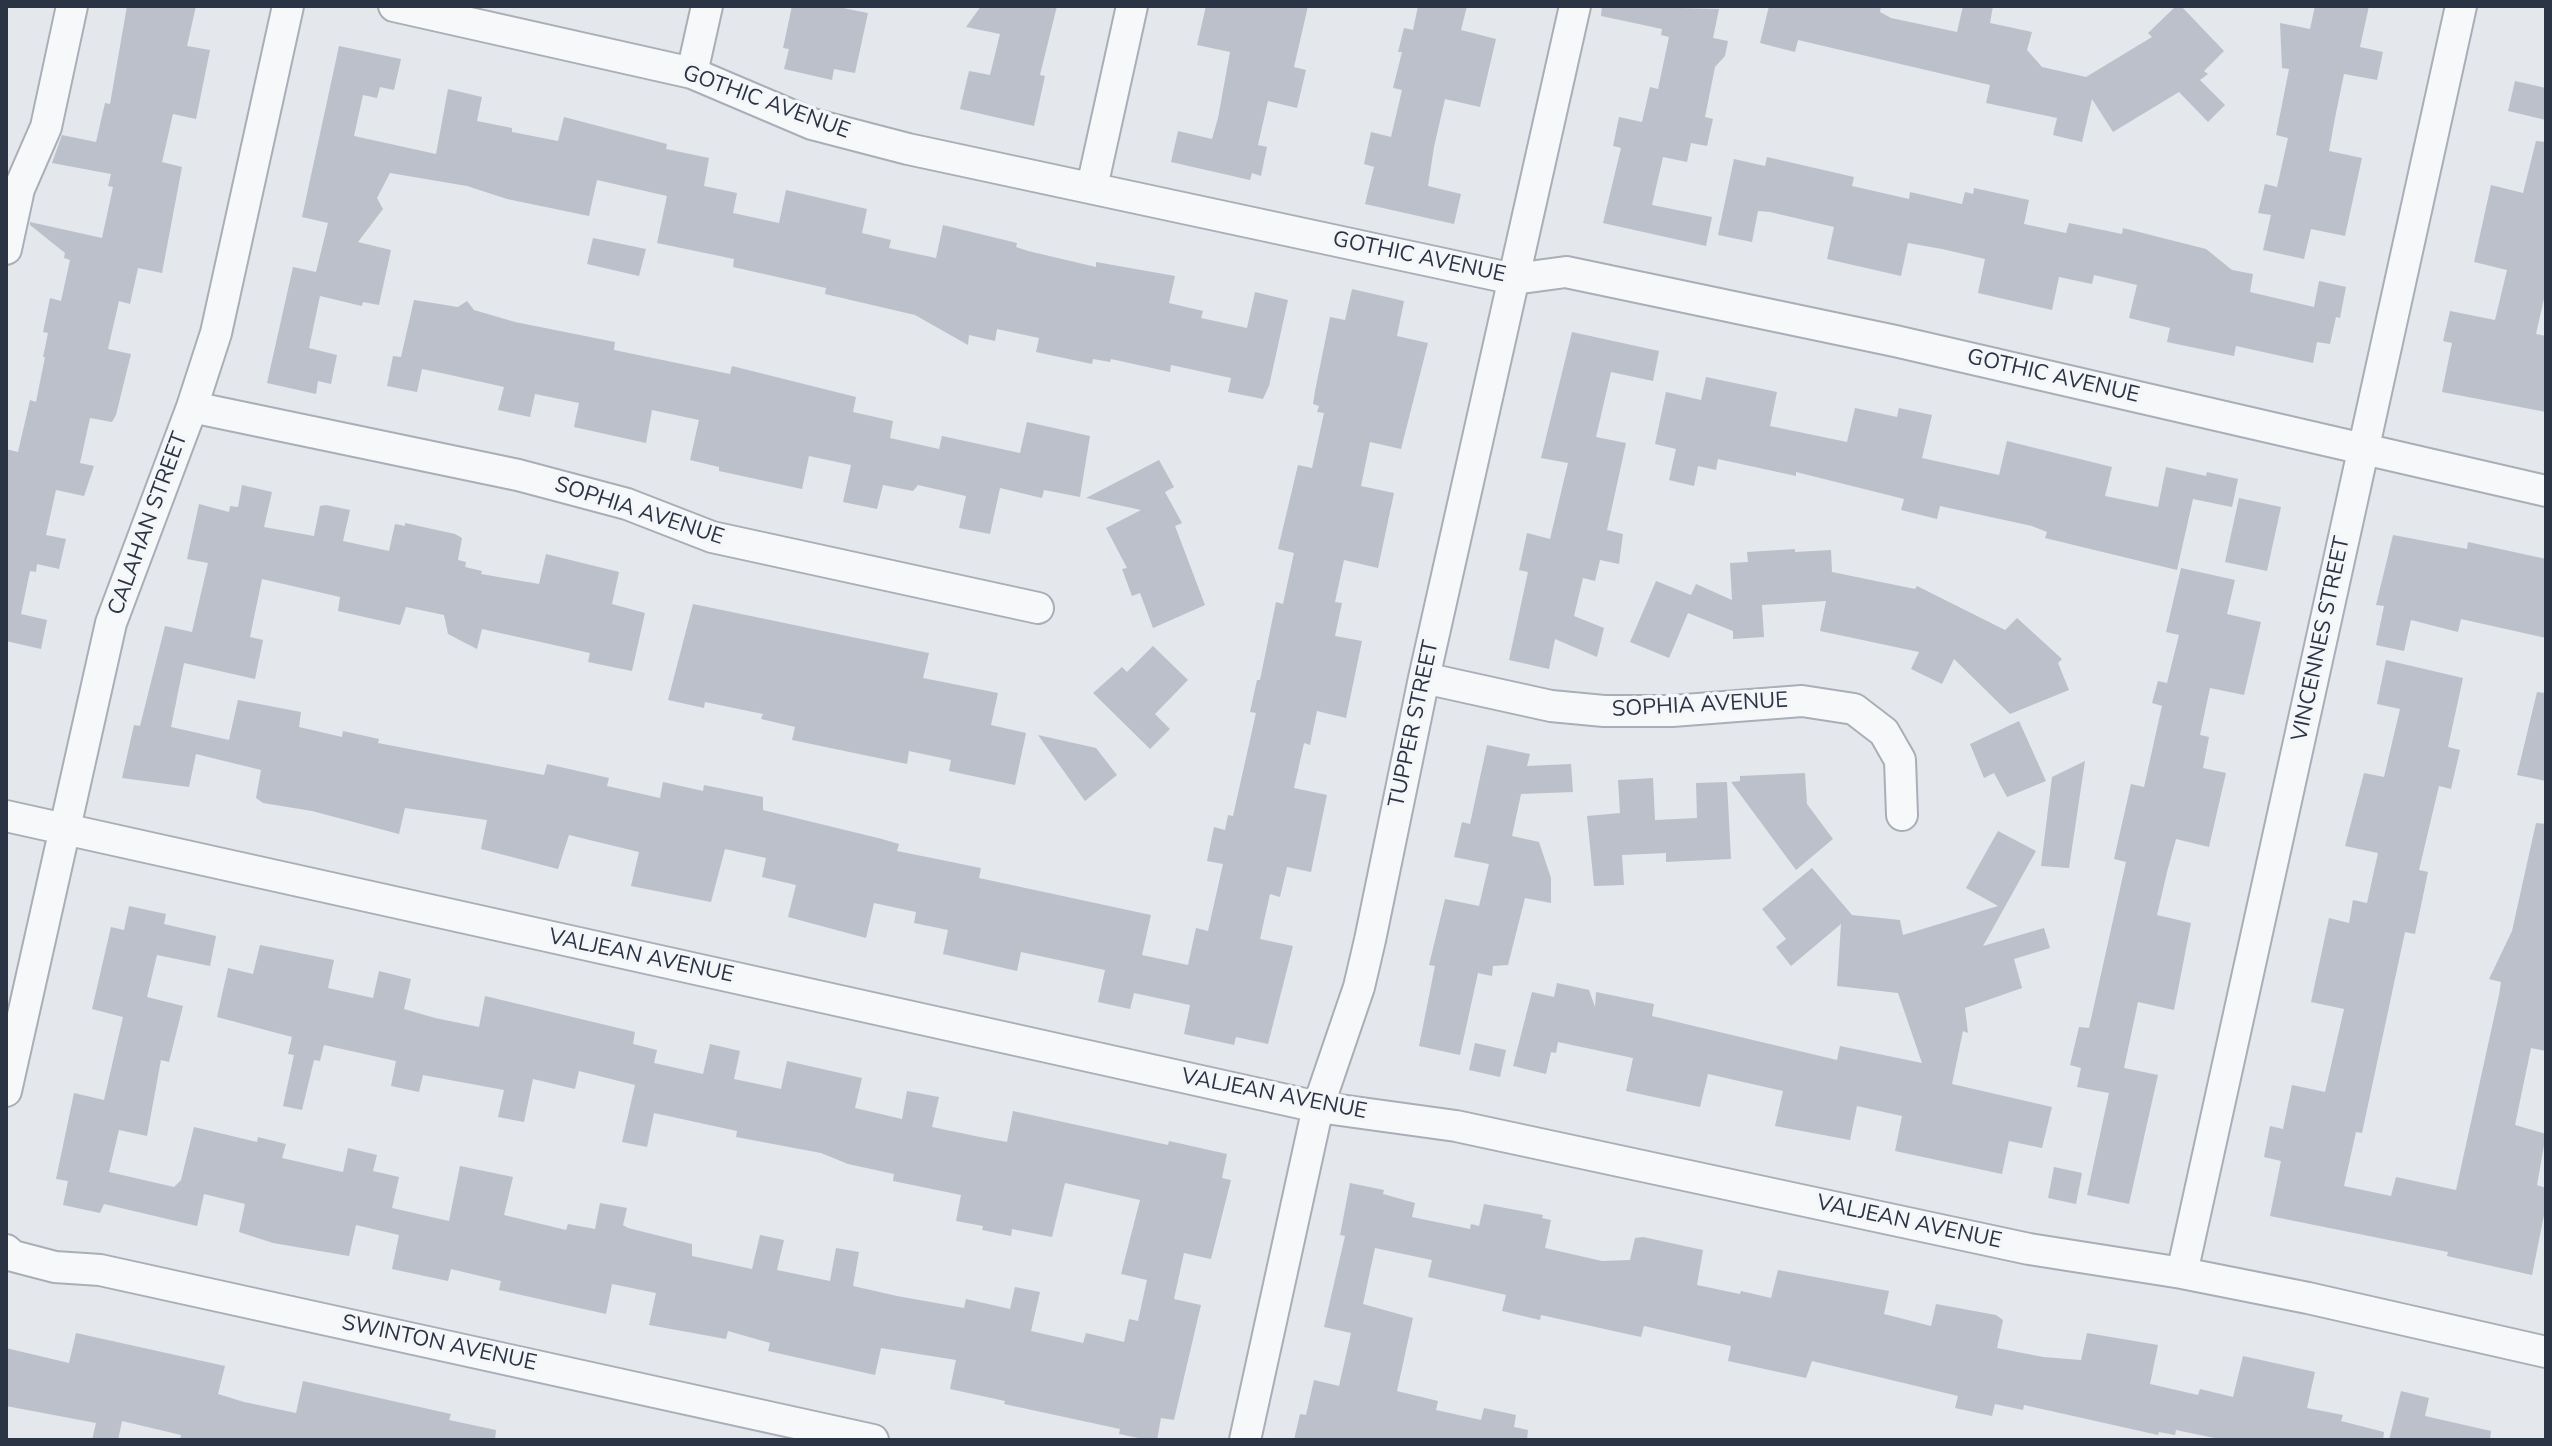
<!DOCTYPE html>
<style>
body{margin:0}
#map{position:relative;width:2552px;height:1446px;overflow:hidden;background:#e4e7ec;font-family:"Nunito Sans",sans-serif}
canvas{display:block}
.frame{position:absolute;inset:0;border:8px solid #2b3445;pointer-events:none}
</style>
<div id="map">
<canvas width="2552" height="1446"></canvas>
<div class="frame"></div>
</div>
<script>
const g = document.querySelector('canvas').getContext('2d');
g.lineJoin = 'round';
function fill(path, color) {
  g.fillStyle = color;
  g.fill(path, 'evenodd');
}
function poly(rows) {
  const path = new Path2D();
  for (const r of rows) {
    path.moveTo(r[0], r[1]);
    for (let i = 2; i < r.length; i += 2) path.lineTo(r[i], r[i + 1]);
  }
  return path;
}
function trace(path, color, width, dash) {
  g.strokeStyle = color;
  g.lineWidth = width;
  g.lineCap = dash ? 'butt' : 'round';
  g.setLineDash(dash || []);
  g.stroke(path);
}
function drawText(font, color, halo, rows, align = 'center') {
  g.font = font + ' "Nunito Sans",sans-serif';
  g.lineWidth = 7;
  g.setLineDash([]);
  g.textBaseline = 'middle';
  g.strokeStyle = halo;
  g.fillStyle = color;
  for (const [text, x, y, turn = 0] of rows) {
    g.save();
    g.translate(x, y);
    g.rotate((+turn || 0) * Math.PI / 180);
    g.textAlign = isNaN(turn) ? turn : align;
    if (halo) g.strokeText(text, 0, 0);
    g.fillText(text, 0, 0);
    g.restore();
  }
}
const building = poly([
 [127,6,196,6,187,46,210,50,196,119,173,114,162,162,182,167,162,273,138,268,130,304,119,301,108,349,131,354,116,415,112,422,90,418,80,463,94,466,84,496,56,490,46,535,66,539,59,569,37,564,36,572,30,571,21,614,47,620,41,649,6,641,6,449,18,452,30,400,36,402,45,357,43,357,48,333,43,332,50,298,61,301,70,260,64,258,65,253,30,225,30,222,102,238,113,187,108,186,111,174,52,163,62,135,96,142,105,103,110,104],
 [792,6,833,6,868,13,855,73,834,69,832,80,784,69,789,49,783,48],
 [981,6,1057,6,1040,75,1045,76,1034,126,960,109,969,71,990,75,1000,34,966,27],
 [1206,6,1308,6,1294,67,1306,70,1297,108,1268,101,1258,145,1267,147,1261,176,1252,173,1250,180,1171,162,1178,131,1212,139,1218,118,1230,52,1197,45],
 [1418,6,1467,6,1461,30,1496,39,1480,107,1445,99,1434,147,1428,186,1461,194,1454,224,1365,204,1374,167,1364,164,1371,132,1391,137,1402,90,1393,88,1402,52,1398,52,1404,28,1413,30],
 [1602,6,1719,9,1713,38,1728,41,1725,56,1715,67,1705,117,1713,119,1707,146,1691,143,1687,162,1663,157,1652,205,1712,217,1706,246,1603,223,1621,148,1613,146,1619,117,1642,122,1650,87,1658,89,1669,37,1661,35,1662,29,1601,16],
 [1769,6,1881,6,1880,12,1891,18,1957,32,1963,6,1993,6,1990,23,2032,32,2027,50,2042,67,2086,77,2152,37,2148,33,2176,6,2181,6,2224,51,2204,71,2208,74,2200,80,2225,105,2208,122,2179,92,2113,132,2092,99,2082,142,2053,135,2057,118,1986,103,1990,85,1798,40,1795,52,1760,43],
 [2315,6,2369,6,2360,47,2383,52,2377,80,2344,74,2335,118,2329,151,2362,158,2345,236,2311,229,2304,259,2263,250,2271,215,2258,213,2265,184,2277,187,2288,138,2276,135,2289,69,2282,68,2280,23,2310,29],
 [339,46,401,59,394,90,380,87,377,98,363,95,354,136,436,154,448,89,482,97,477,121,512,128,512,132,558,141,564,117,667,144,666,149,709,158,704,186,737,193,733,213,779,223,786,190,867,209,862,233,891,240,889,248,936,258,943,225,1017,243,1016,247,1028,251,1096,267,1096,262,1175,276,1169,303,1203,311,1201,318,1247,328,1255,292,1288,300,1269,386,1263,399,1228,392,1231,378,1171,365,1170,372,1111,359,1110,362,1093,359,1092,364,1036,352,1039,338,997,329,995,341,969,335,968,345,915,315,825,294,826,288,733,267,734,259,657,243,667,196,597,180,589,216,507,199,467,186,390,173,377,198,383,209,358,242,391,250,379,305,363,302,362,306,320,296,309,348,337,355,331,384,318,381,316,394,267,383,293,267,316,272,328,223,302,217],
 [2515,81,2546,88,2546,120,2508,111],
 [2536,141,2546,142,2546,290,2536,334,2546,336,2546,412,2442,392,2452,343,2443,341,2450,311,2495,320,2507,270,2474,262,2491,185,2523,193],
 [1767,157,1854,177,1852,186,1909,199,1910,192,1962,204,1965,192,1973,194,1974,188,2029,200,2024,224,2066,233,2069,223,2122,234,2123,228,2206,249,2232,270,2253,274,2250,292,2314,307,2319,281,2346,287,2340,318,2336,317,2330,344,2317,342,2313,363,2236,346,2234,356,2167,342,2170,328,2129,318,2137,285,2094,275,2092,284,2059,277,2052,310,1978,293,1985,259,1942,249,1908,243,1901,276,1827,259,1834,227,1770,212,1758,211,1752,242,1718,235,1734,159,1765,166],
 [593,238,646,249,639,276,587,264],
 [1352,289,1404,301,1397,336,1428,343,1401,449,1370,442,1361,486,1394,493,1378,568,1344,560,1335,602,1342,603,1335,636,1362,641,1346,718,1317,711,1310,745,1304,743,1294,788,1327,795,1311,872,1287,867,1280,897,1270,894,1260,939,1293,946,1268,1044,1236,1037,1234,1045,1184,1034,1190,1005,1134,993,1130,1009,1098,1002,1105,970,1021,952,1017,971,943,954,948,930,914,923,916,912,874,903,866,938,788,917,796,885,762,877,766,858,725,849,711,902,631,886,639,852,569,835,558,869,481,849,487,820,405,808,399,834,312,811,263,803,256,798,261,770,196,754,189,787,122,778,134,725,140,726,165,626,192,632,208,563,187,559,199,504,229,512,230,506,238,507,242,485,272,492,264,527,314,536,320,506,326,505,350,510,343,541,389,551,395,524,405,526,405,523,455,534,462,538,458,560,466,562,465,567,482,571,481,574,539,584,546,554,619,572,612,604,645,613,632,671,588,662,590,653,482,629,477,649,448,634,444,615,406,607,400,625,338,611,340,597,262,579,250,637,263,640,255,679,184,663,171,727,229,740,238,700,301,712,299,727,342,737,343,731,379,739,378,743,544,775,547,764,609,778,607,786,660,798,663,782,703,791,704,785,763,797,763,810,882,839,899,844,897,851,981,868,979,878,1151,915,1142,955,1188,965,1196,928,1208,931,1223,864,1207,861,1214,827,1225,830,1228,815,1233,816,1256,713,1250,712,1257,680,1260,680,1276,602,1283,604,1294,553,1278,549,1298,465,1312,468,1324,413,1317,412,1319,406,1313,404,1315,391,1330,317,1345,320],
 [414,300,458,307,467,301,474,310,515,322,615,342,614,350,730,374,732,366,856,397,853,412,893,421,890,438,939,449,942,436,1020,453,1027,422,1090,436,1080,497,1044,490,1042,498,1000,488,990,534,959,528,966,496,918,485,913,491,883,485,877,509,843,502,851,465,809,456,802,489,719,471,719,467,690,460,699,420,652,410,646,443,574,427,579,403,535,394,530,417,498,410,504,387,446,374,422,369,417,392,387,386,393,356,401,357],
 [1572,332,1659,351,1653,381,1611,372,1596,437,1626,443,1607,530,1623,534,1619,564,1600,560,1595,581,1583,578,1574,616,1604,628,1597,657,1555,639,1549,669,1509,660,1528,572,1519,570,1527,533,1550,539,1568,463,1541,458],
 [1706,377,1777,392,1770,426,1847,442,1855,408,1897,417,1899,408,1932,415,1922,458,1999,475,2007,441,2112,467,2105,496,2158,507,2166,467,2206,476,2207,472,2238,479,2232,507,2193,499,2177,570,2045,538,2047,532,2032,526,1940,506,1937,519,1901,510,1904,499,1796,472,1796,476,1718,459,1716,470,1698,466,1694,486,1669,480,1676,449,1655,444,1666,392,1701,400],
 [1159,460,1174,487,1165,492,1182,523,1175,526,1205,605,1153,628,1140,593,1132,596,1122,569,1127,568,1106,528,1141,510,1086,498],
 [2239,498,2281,507,2267,571,2225,562],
 [2393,535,2467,549,2468,542,2546,559,2546,638,2461,619,2458,632,2411,620,2404,651,2376,645,2384,606,2376,605],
 [1795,549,1795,552,1831,550,1832,572,1915,589,1917,586,2005,630,2017,618,2062,659,2058,663,2069,690,2010,714,1954,659,1942,684,1911,669,1919,652,1820,631,1826,601,1762,605,1764,637,1733,639,1733,631,1688,613,1669,658,1630,642,1656,581,1691,595,1696,584,1732,600,1730,563,1748,562,1747,552],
 [2181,568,2235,580,2227,614,2261,622,2244,695,2210,688,2200,735,2209,737,2203,768,2226,773,2209,847,2176,839,2167,872,2157,915,2191,923,2174,1010,2138,1002,2124,1068,2158,1075,2129,1204,2087,1195,2109,1093,2077,1087,2081,1068,2070,1065,2079,1027,2089,1028,2126,862,2114,859,2131,784,2144,787,2162,706,2152,703,2158,681,2167,683,2179,635,2166,632],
 [693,604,929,653,923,678,998,693,991,725,1026,733,1015,785,949,771,951,760,909,751,907,764,792,740,795,727,761,719,763,714,705,702,704,708,668,700],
 [1153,646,1188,680,1155,714,1170,729,1150,749,1093,693,1122,667,1127,672],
 [2386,660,2463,678,2448,747,2460,750,2451,789,2439,786,2419,870,2428,872,2415,934,2405,932,2362,1133,2356,1132,2344,1186,2391,1196,2396,1177,2456,1190,2499,995,2501,982,2489,979,2512,931,2536,823,2546,824,2546,1051,2531,1048,2515,1125,2546,1134,2537,1185,2546,1188,2546,1205,2532,1275,2447,1256,2448,1252,2270,1216,2281,1161,2264,1157,2270,1126,2283,1129,2292,1085,2325,1092,2344,1009,2311,1002,2329,918,2349,923,2353,900,2367,903,2378,853,2345,846,2364,773,2384,777,2400,709,2377,704],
 [2537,692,2546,693,2546,781,2517,775],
 [2019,721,2046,781,2007,797,1994,773,1984,778,1970,744],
 [1038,735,1096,748,1117,775,1085,801],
 [1487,745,1530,754,1527,766,1571,764,1573,792,1521,794,1512,836,1539,842,1551,878,1551,903,1525,898,1508,965,1493,966,1492,976,1478,973,1460,1055,1419,1046,1435,966,1429,965,1445,899,1479,906,1489,864,1454,857,1462,822,1470,824],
 [2085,761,2069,868,2041,866,2052,777],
 [1805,773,1807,804,1833,839,1796,870,1731,782,1740,781,1740,776],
 [1653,778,1655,820,1697,818,1696,783,1727,782,1731,859,1666,862,1666,853,1622,855,1624,885,1594,886,1587,816,1620,813,1618,780],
 [1998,831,2036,851,1983,946,2044,928,2050,948,2014,959,2022,988,1965,1008,1968,1033,1963,1031,1952,1084,2052,1107,2042,1148,2009,1141,2002,1174,1895,1151,1902,1116,1857,1106,1850,1140,1775,1126,1783,1091,1708,1074,1700,1107,1626,1091,1633,1058,1558,1042,1556,1053,1551,1052,1546,1074,1513,1066,1532,992,1554,997,1557,983,1589,990,1595,1007,1596,992,1654,1004,1652,1016,1837,1060,1840,1046,1922,1063,1898,993,1837,986,1841,924,1791,966,1776,947,1786,939,1762,909,1812,868,1852,915,1900,920,1903,935,1998,906,1966,888],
 [129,906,166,914,164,924,216,936,210,966,157,955,147,997,183,1006,169,1062,161,1060,147,1136,119,1130,109,1172,174,1187,181,1180,194,1127,257,1142,258,1137,286,1144,282,1158,343,1172,348,1148,377,1155,373,1171,399,1177,392,1208,449,1221,460,1166,513,1177,504,1215,566,1230,568,1224,595,1229,600,1203,627,1208,623,1225,628,1228,692,1244,692,1256,752,1269,760,1235,784,1240,777,1270,830,1281,836,1248,859,1252,853,1286,897,1296,964,1308,966,1299,1010,1309,1015,1287,1040,1292,1031,1331,1083,1343,1086,1333,1124,1342,1129,1319,1138,1321,1147,1280,1121,1274,1140,1200,1065,1183,1052,1237,1012,1229,1011,1236,982,1230,983,1226,956,1221,961,1195,893,1181,894,1174,848,1164,821,1153,736,1137,737,1131,654,1113,647,1147,622,1142,635,1085,579,1071,575,1089,533,1079,524,1122,498,1117,504,1090,423,1075,419,1092,391,1086,396,1061,324,1045,320,1061,314,1060,302,1110,283,1106,294,1055,288,1054,292,1037,217,1017,228,968,253,974,260,945,334,960,328,988,373,998,379,971,411,979,404,1009,435,1018,479,1027,485,996,635,1032,633,1044,657,1050,654,1063,703,1074,710,1044,740,1051,734,1079,781,1089,787,1061,862,1078,855,1108,902,1119,907,1091,939,1097,932,1127,980,1137,1007,1142,1013,1111,1168,1145,1169,1141,1227,1154,1222,1178,1231,1180,1211,1259,1184,1253,1174,1299,1201,1305,1174,1420,1161,1418,1157,1440,1148,1440,1119,1434,1120,1429,1004,1404,1005,1401,950,1389,956,1360,881,1348,875,1375,768,1351,770,1343,728,1331,726,1339,649,1325,656,1293,612,1284,606,1314,499,1290,501,1281,451,1269,448,1281,392,1269,399,1235,356,1225,349,1256,273,1243,239,1232,245,1204,204,1194,197,1226,104,1204,100,1213,63,1205,68,1181,56,1179,74,1093,104,1100,123,1017,92,1009,111,927,124,930],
 [1475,1043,1506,1050,1500,1077,1469,1070],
 [2054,1167,2082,1173,2076,1204,2048,1198],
 [1350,1183,1384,1190,1383,1194,1415,1203,1412,1217,1470,1229,1471,1224,1479,1226,1484,1204,1543,1215,1542,1218,1551,1220,1545,1248,1602,1261,1630,1260,1635,1238,1643,1237,1703,1250,1697,1285,1740,1294,1741,1291,1771,1298,1778,1270,1889,1291,1884,1314,1931,1326,1936,1304,1996,1315,2003,1320,1997,1348,2043,1357,2081,1360,2087,1333,2158,1345,2150,1384,2198,1395,2200,1389,2233,1397,2243,1356,2315,1372,2307,1408,2343,1415,2341,1421,2384,1432,2383,1440,2224,1440,2176,1430,2175,1435,2159,1432,2158,1435,2024,1405,2023,1410,1995,1404,1992,1416,1955,1408,1958,1396,1812,1361,1806,1378,1728,1361,1731,1346,1644,1326,1641,1337,1541,1315,1540,1320,1502,1311,1506,1295,1428,1277,1432,1260,1375,1248,1363,1304,1413,1318,1397,1391,1438,1401,1436,1410,1481,1420,1484,1408,1516,1415,1514,1427,1528,1430,1527,1440,1294,1440,1300,1414,1306,1415,1314,1380,1339,1386,1351,1333,1324,1327,1345,1236,1340,1235],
 [76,1333,225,1366,218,1394,244,1402,296,1413,303,1381,451,1414,449,1420,496,1430,495,1440,180,1440,181,1435,122,1421,118,1440,92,1440,96,1423,6,1406,6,1348,69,1363],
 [2401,1391,2429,1398,2425,1416,2491,1431,2490,1440,2389,1440]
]);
const minor = poly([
 [394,6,692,73,812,124,908,149,1514,279,1566,272,1895,341,2546,491],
 [692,73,707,6],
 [1092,187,1132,6],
 [6,249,19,189,46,127,72,6],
 [192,407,518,475,627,504,712,537,1038,608],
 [1424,678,1551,706,1604,711,1672,711,1802,701,1854,709,1884,732,1900,760,1902,815],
 [6,816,1318,1107,1456,1126,2029,1249,2182,1273,2308,1298,2546,1352],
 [6,1091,111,623,192,407,216,333,288,6],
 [6,1250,13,1256,55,1267,100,1270,873,1440],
 [2182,1273,2461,6],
 [1245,1440,1318,1107,1359,987,1370,940,1424,678,1575,6]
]);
const streetNames = [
 ["GOTHIC AVENUE",766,103,20],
 ["GOTHIC AVENUE",1419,258,12],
 ["GOTHIC AVENUE",2053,377,13],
 ["SOPHIA AVENUE",639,512,18],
 ["CALAHAN STREET",149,524,-70],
 ["VINCENNES STREET",2322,639,-78],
 ["SOPHIA AVENUE",1700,706,-3],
 ["TUPPER STREET",1415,724,-78],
 ["VALJEAN AVENUE",641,957,12],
 ["VALJEAN AVENUE",1274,1095,11],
 ["VALJEAN AVENUE",1909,1223,12],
 ["SWINTON AVENUE",439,1344,12]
];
fill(building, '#bbc0ca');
trace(minor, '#a9aeb7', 34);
trace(minor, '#f7f8fa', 30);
drawText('22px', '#2b3445', '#f4f6f9', streetNames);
</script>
